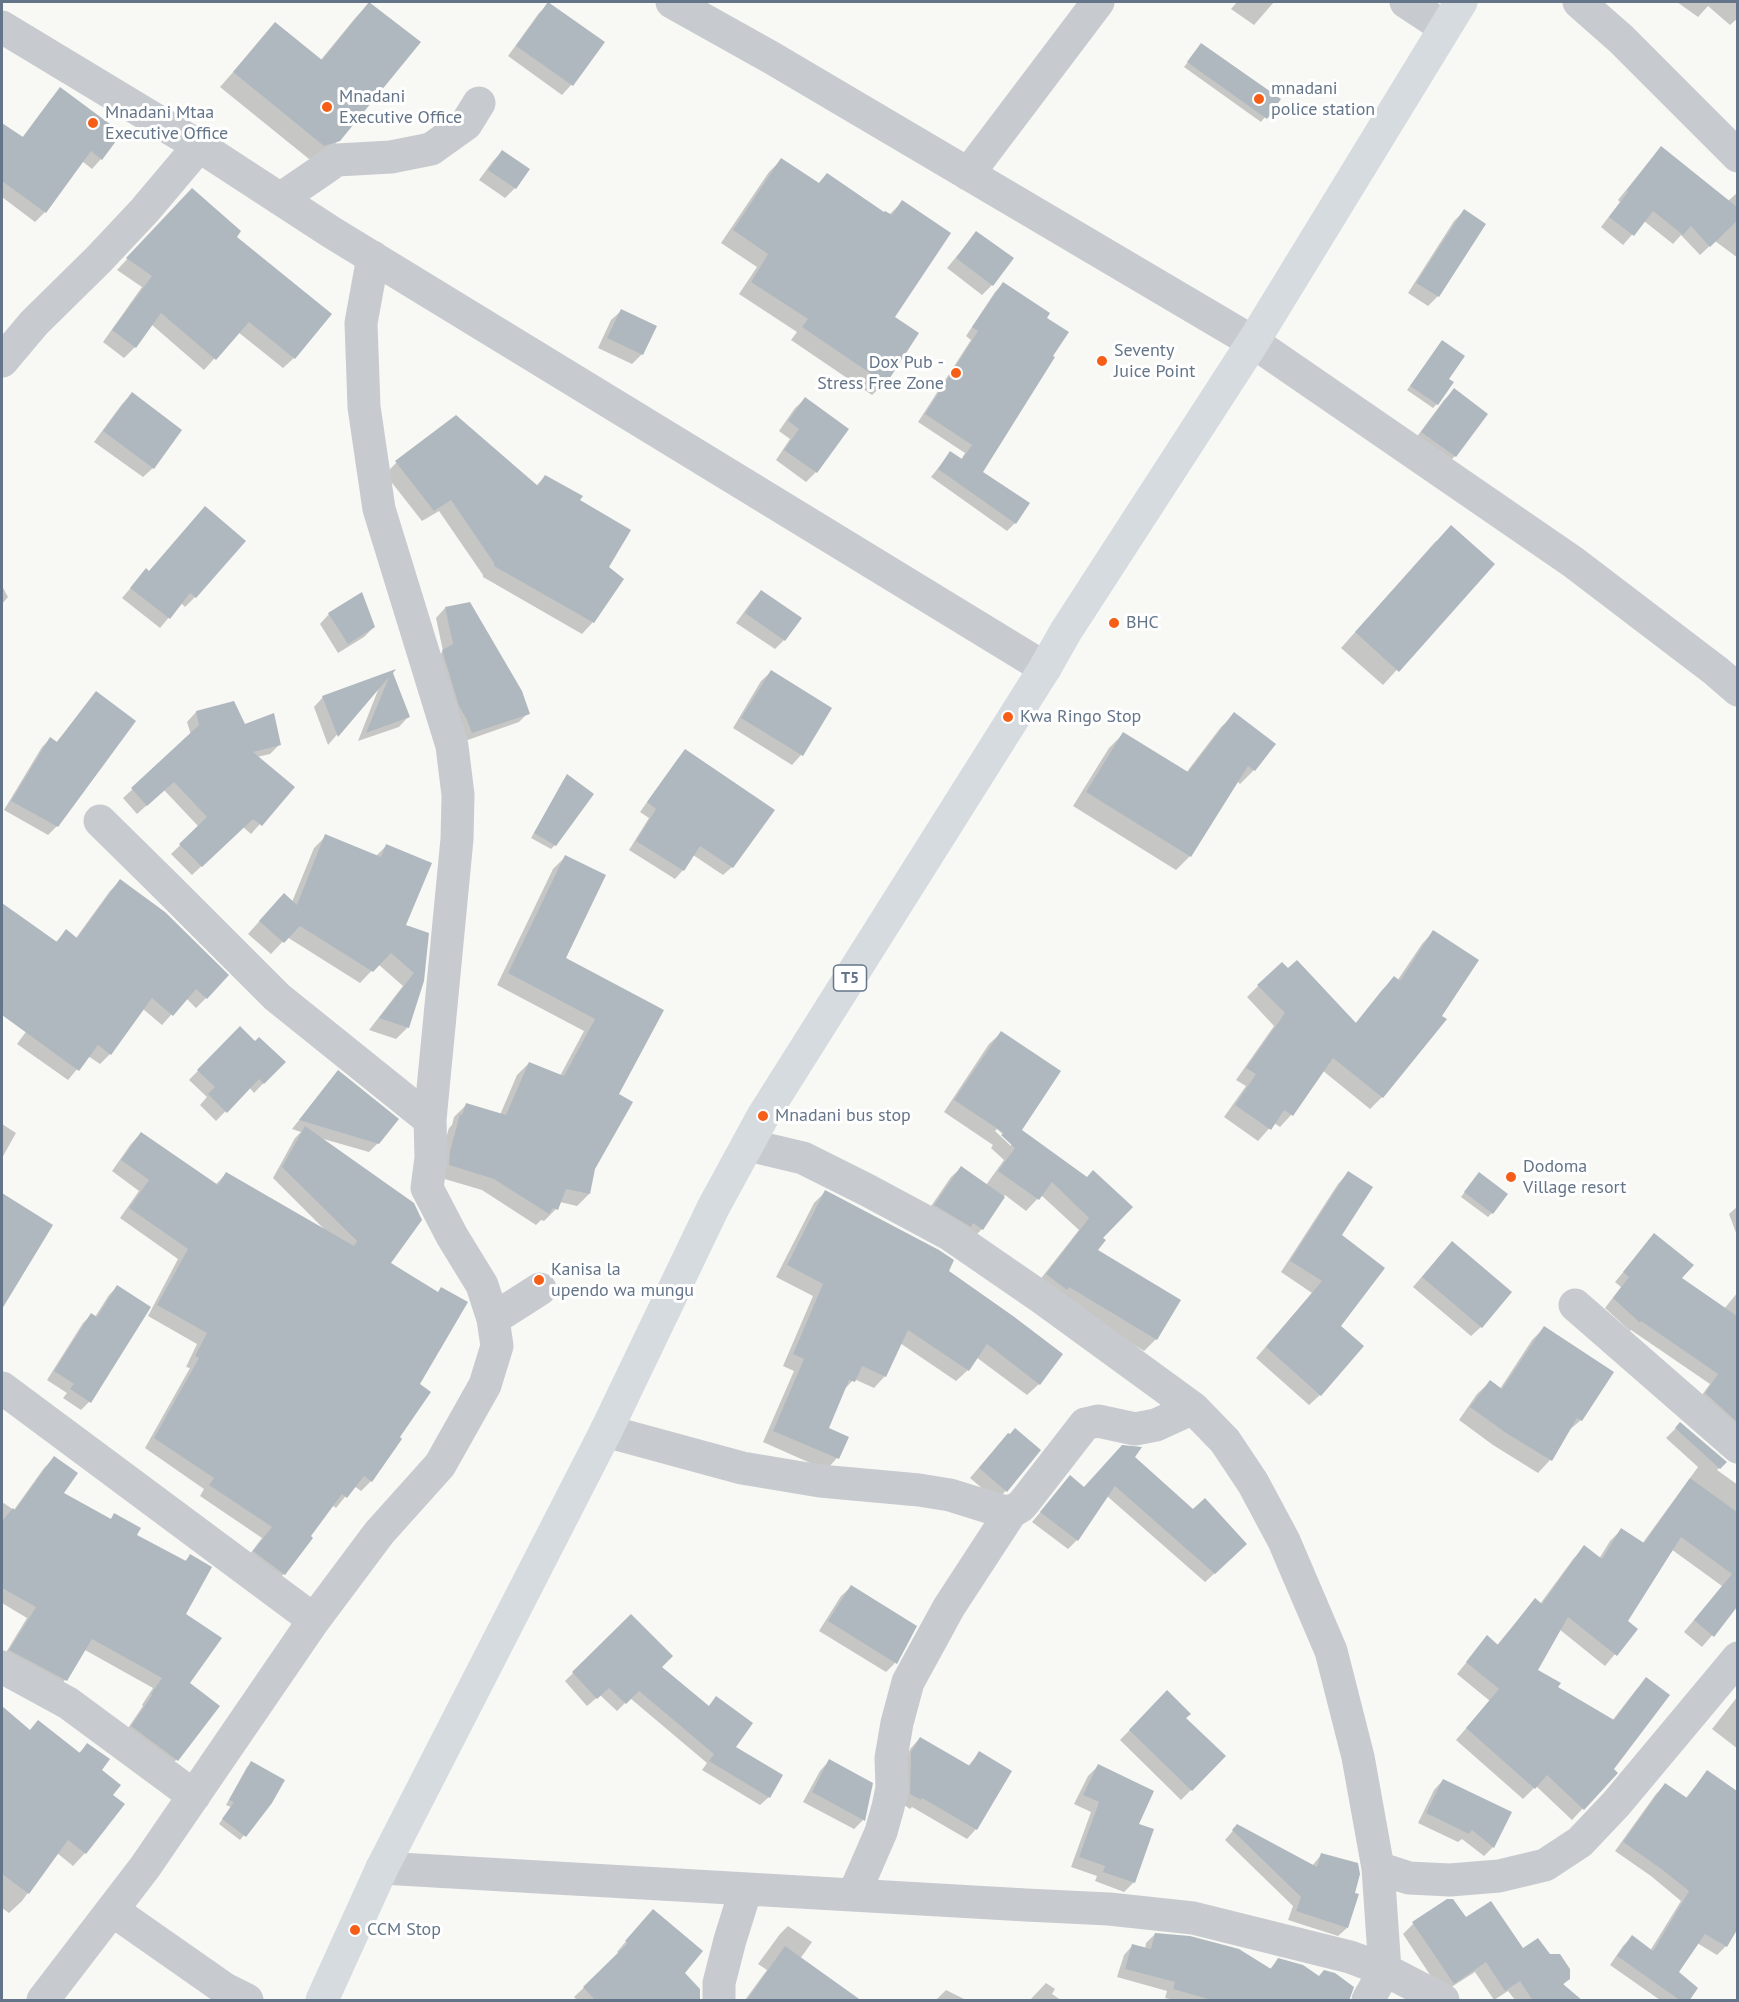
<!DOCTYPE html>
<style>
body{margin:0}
#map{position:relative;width:1739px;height:2002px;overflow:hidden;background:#f8f8f5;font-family:"PT Sans",sans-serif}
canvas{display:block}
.frame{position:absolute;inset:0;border:3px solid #647589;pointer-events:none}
</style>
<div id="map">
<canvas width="1739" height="2002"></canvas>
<div class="frame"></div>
</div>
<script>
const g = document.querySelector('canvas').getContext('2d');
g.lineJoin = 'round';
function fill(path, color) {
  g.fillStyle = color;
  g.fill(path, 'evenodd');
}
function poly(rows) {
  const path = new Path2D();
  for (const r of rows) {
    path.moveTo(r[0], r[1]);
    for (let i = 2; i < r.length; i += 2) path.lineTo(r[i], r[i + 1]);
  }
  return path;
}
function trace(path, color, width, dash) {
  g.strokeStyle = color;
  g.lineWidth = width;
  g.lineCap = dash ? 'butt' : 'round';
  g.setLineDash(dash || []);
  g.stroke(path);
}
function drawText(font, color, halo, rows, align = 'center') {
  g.font = font + ' "PT Sans",sans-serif';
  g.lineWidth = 6;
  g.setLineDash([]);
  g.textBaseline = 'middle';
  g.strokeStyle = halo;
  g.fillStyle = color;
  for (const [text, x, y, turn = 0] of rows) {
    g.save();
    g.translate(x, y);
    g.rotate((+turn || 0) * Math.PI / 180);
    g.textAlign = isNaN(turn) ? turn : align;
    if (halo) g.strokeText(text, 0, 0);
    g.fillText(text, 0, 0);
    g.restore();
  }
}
const shadow = poly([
 [1237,2,1274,2,1254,25,1231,9],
 [1677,2,1738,2,1738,18,1730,25,1708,6,1698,17],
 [370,3,339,140,325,154,309,159,220,87,275,24,320,61,356,17],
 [549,4,603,42,571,85,562,95,508,56,539,13],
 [1197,50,1279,99,1261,122,1184,67],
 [60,89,101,159,92,169,82,161,45,212,35,222,2,197,2,125,22,138,51,99],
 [502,152,528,170,515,188,505,198,479,180,493,161],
 [1652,158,1728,201,1738,192,1738,258,1715,241,1700,255,1681,235,1673,244,1644,221,1623,245,1601,227,1620,202,1618,200],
 [781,160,818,184,827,175,884,214,889,215,902,202,893,317,885,383,872,395,791,340,797,332,739,294,757,267,721,243,769,172],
 [181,201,235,237,294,358,283,368,238,332,204,370,151,324,135,347,124,358,103,342,142,287,117,270],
 [1464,211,1484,224,1438,296,1428,306,1408,293,1454,221],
 [976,233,992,285,982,295,947,268],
 [1003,284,981,473,1015,523,1007,531,931,477,950,453,961,460,965,453,918,422,971,340,966,336,995,292],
 [621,311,642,354,632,364,598,348,611,320],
 [1438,347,1437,404,1433,408,1407,390],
 [1454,390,1455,456,1446,466,1413,442,1444,400],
 [132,394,153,468,143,477,94,442,122,404],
 [805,399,847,429,816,472,806,482,776,460,790,439,779,431,795,408],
 [396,463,536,486,545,476,578,501,607,568,593,622,582,634,483,577,483,575,439,511,422,521,385,474],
 [244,541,195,597,185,607,181,603,160,628,122,598,146,570,148,572],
 [1436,541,1493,564,1383,685,1341,648],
 [2,586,8,597,2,604],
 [761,591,784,640,775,649,736,623,752,601],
 [445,608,528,713,519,722,462,742,434,661,443,651,436,618],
 [329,614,374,627,364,637,338,653,320,624],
 [771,672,830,709,801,755,792,765,733,728,761,681],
 [391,673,408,717,399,727,358,741,380,685,328,745,314,707,323,697],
 [96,693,57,826,48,835,4,810,42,747,50,739,56,743],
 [233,703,244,725,279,745,270,754,257,757,293,787,251,834,243,827,192,875,171,854,199,827,164,790,137,814,123,798,191,735,187,722,196,712],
 [1235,714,1254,770,1240,784,1237,781,1190,856,1176,870,1073,806,1109,748,1123,734,1186,773,1221,727],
 [685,751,732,867,723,875,693,855,683,870,675,879,629,850,649,818,640,812,677,760],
 [567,776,555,845,551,849,531,838,563,781],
 [326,836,375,857,387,845,404,926,428,934,408,1027,396,1039,369,1030,403,986,378,964,360,983,287,937,271,954,248,934,272,907,292,902,314,848],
 [565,857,564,958,662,1011,617,1095,594,1168,589,1194,577,1206,560,1202,556,1209,544,1221,541,1220,536,1225,482,1190,438,1177,438,1164,449,1128,452,1125,454,1117,466,1105,500,1115,517,1075,529,1063,560,1076,584,1031,497,985,553,869],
 [120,881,206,998,196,1008,186,998,162,1025,143,1009,110,1054,100,1064,88,1056,68,1080,17,1044,28,1029,2,1008,2,905,55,943,66,931,76,938,110,891],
 [1433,932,1440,1016,1445,1020,1382,1097,1370,1109,1322,1070,1291,1115,1280,1127,1274,1123,1258,1141,1224,1117,1246,1086,1236,1080,1274,1026,1247,997,1258,986,1355,1024,1382,990,1394,978,1397,981,1422,944],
 [240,1028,255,1043,284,1062,254,1093,249,1087,216,1121,200,1105,207,1097,189,1080],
 [1001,1033,1020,1131,1087,1178,1101,1238,1096,1250,1179,1300,1156,1339,1144,1351,1035,1286,1079,1230,1041,1195,1026,1211,1005,1195,982,1229,972,1239,925,1215,951,1177,961,1168,986,1185,1004,1160,991,1148,993,1145,944,1112,989,1044],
 [997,1129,1011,1142,1011,1146,995,1131],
 [330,1081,378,1143,369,1152,320,1138,389,1263,418,1385,371,1481,361,1491,354,1486,336,1508,332,1505,284,1574,273,1584,244,1562,262,1538,200,1496,204,1489,145,1448,190,1368,186,1367,197,1344,148,1316,178,1259,120,1218,139,1191,112,1171,131,1144,141,1133,216,1184,226,1174,324,1229,273,1178,295,1138,301,1132,292,1129],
 [2,1124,16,1133,2,1158],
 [1348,1173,1320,1395,1309,1405,1256,1358,1312,1293,1281,1272,1338,1184],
 [1475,1178,1492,1213,1488,1217,1461,1197],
 [825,1192,947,1271,1039,1384,1027,1395,976,1357,968,1370,956,1381,900,1343,885,1376,874,1388,854,1379,842,1392,827,1428,847,1437,837,1458,826,1470,763,1442,794,1371,783,1366,813,1296,776,1277,814,1203],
 [2,1195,51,1226,2,1306],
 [1738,1206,1738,1238,1729,1214],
 [1654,1235,1680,1278,1724,1309,1738,1292,1738,1440,1696,1403,1710,1384,1631,1330,1630,1331,1605,1308,1621,1287,1615,1282],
 [1443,1252,1481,1327,1471,1336,1413,1287],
 [117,1287,89,1402,81,1410,63,1398,67,1393,47,1380,83,1323,91,1315,95,1317,109,1295],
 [1544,1328,1612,1372,1581,1420,1567,1432,1550,1460,1538,1473,1493,1445,1459,1420,1477,1394,1490,1382,1500,1389,1532,1340],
 [1680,1424,1725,1462,1717,1470,1738,1485,1738,1605,1702,1647,1684,1632,1722,1586,1671,1549,1626,1621,1636,1629,1605,1666,1559,1629,1536,1670,1556,1688,1612,1721,1636,1690,1647,1679,1612,1769,1616,1773,1572,1820,1536,1786,1523,1799,1456,1740,1490,1701,1457,1674,1487,1637,1497,1645,1535,1600,1540,1604,1574,1558,1585,1547,1599,1559,1610,1541,1621,1530,1642,1544,1698,1467,1666,1438],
 [999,1444,1039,1451,997,1501,970,1478],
 [54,1458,61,1494,110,1520,114,1515,135,1535,184,1562,190,1556,184,1614,188,1684,176,1760,166,1770,122,1737,143,1706,142,1705,153,1688,85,1650,65,1680,55,1690,2,1659,27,1618,2,1603,2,1502,14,1510,44,1468],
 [1133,1458,1236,1554,1205,1582,1107,1496,1077,1540,1068,1549,1032,1522,1070,1477,1084,1489],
 [851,1587,895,1663,886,1672,819,1631,841,1596],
 [631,1616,660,1667,708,1707,716,1698,734,1747,769,1797,760,1805,702,1770,707,1763,630,1698,617,1711,600,1695,587,1706,565,1681],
 [1167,1692,1184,1718,1224,1757,1181,1800,1120,1740],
 [1738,1696,1738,1749,1712,1729],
 [2,1708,29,1731,78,1754,87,1745,111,1795,123,1804,85,1853,73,1866,57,1853,22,1901,9,1913,2,1908],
 [920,1738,968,1766,979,1753,976,1829,967,1839,912,1807,910,1809,901,1803,902,1763,911,1748],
 [829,1761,863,1820,854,1829,803,1802,820,1771],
 [252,1763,271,1802,240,1840,219,1824,231,1807,226,1805,247,1767],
 [1098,1766,1137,1825,1134,1882,1124,1892,1095,1881,1097,1876,1071,1867,1091,1812,1074,1804,1088,1776],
 [1707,1772,1738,1793,1738,1927,1726,1946,1717,1955,1697,1943,1677,1973,1687,2000,1660,2000,1610,1965,1623,1946,1632,1937,1650,1951,1681,1901,1651,1876,1615,1851,1656,1794,1665,1785,1685,1799],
 [1443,1780,1493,1847,1484,1856,1462,1839,1458,1842,1418,1823,1434,1790],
 [1237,1826,1312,1866,1321,1855,1353,1894,1357,1895,1347,1928,1338,1936,1288,1920,1293,1906,1225,1840],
 [1466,1919,1523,1950,1568,1979,1562,1986,1581,2000,1515,2000,1508,1991,1494,2000,1475,1972,1442,1993,1403,1934,1413,1924],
 [643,1921,683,1973,687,2000,577,2000,574,1997,619,1954,617,1952],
 [788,1926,812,1942,800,1959,848,2000,745,2000,767,1970,758,1964,780,1934],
 [1155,1934,1269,1970,1278,1960,1344,2000,1175,2000,1165,1998,1167,1991,1117,1977,1124,1955,1132,1946,1145,1949,1146,1943],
 [1046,1983,1055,1989,1052,1994,1061,2000,1030,2000],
 [946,1990,966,2000,936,2000]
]);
const building = poly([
 [369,2,421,42,340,141,324,146,233,72,275,22,322,60],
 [548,2,605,42,573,86,516,46],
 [1201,43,1281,99,1267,119,1187,62],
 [60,87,122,133,102,160,91,151,46,213,2,181,2,123,23,137],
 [1661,146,1737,207,1737,221,1710,247,1691,226,1683,235,1653,211,1634,236,1609,217,1628,192,1627,190],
 [502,150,530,169,516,189,488,170],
 [781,158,819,183,827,173,884,212,885,211,892,215,902,200,951,233,895,317,919,333,886,384,802,327,808,319,751,282,768,254,733,230],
 [192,188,241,231,237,237,332,314,295,359,249,322,216,360,161,313,136,348,112,330,152,276,126,258],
 [1464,209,1486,224,1439,297,1416,283],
 [976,231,1014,258,993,286,956,258],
 [1003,282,1050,313,1047,318,1069,332,1053,356,1055,357,983,472,1030,503,1016,524,938,469,950,451,962,459,972,445,925,414,978,331,972,327],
 [621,309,657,326,643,355,607,338],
 [1442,340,1465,356,1449,379,1454,382,1438,405,1410,386],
 [1454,388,1488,414,1456,457,1421,432],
 [132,392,182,430,154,469,103,431],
 [805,397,849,429,817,473,784,450,799,429,788,421],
 [456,415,538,486,545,475,583,496,580,500,631,530,609,567,624,579,594,623,494,566,494,563,451,500,434,511,395,461],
 [205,506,246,541,196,598,190,593,170,619,130,588,146,568,149,571],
 [1451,525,1495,564,1399,672,1355,632],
 [761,590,802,618,785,641,745,613],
 [362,592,375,627,348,644,328,613],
 [470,602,522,691,530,714,472,733,466,718,459,706,442,650,453,644,445,607],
 [396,669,393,673,410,717,366,733,389,677,338,737,322,696],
 [771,670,832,708,803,756,741,718],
 [96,691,136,721,58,827,11,801,50,737,57,742],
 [234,701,245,724,274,713,281,745,253,752,295,787,262,826,253,819,202,867,179,844,207,817,174,782,147,806,131,788,199,725,196,711],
 [1234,712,1276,744,1255,771,1248,766,1191,857,1086,792,1123,732,1188,772],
 [685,749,775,810,733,868,700,846,684,871,636,841,656,809,647,802],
 [567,774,594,794,556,846,534,833],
 [325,834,381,857,386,844,432,863,406,925,429,933,424,981,409,1028,379,1018,414,973,391,953,373,972,300,926,284,943,259,921,284,893,297,905],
 [565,855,606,875,566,958,664,1010,619,1094,633,1102,595,1169,590,1194,566,1189,558,1210,553,1208,549,1214,494,1179,449,1165,450,1151,460,1114,462,1115,466,1103,506,1115,529,1062,564,1076,595,1019,508,973],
 [120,879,165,912,229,975,207,999,196,989,173,1016,152,998,111,1055,98,1045,79,1071,2,1015,2,903,57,942,66,929,77,938],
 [1433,930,1479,960,1442,1016,1447,1019,1383,1098,1333,1058,1293,1116,1284,1110,1271,1130,1235,1105,1256,1074,1246,1068,1285,1013,1257,985,1282,962,1288,968,1297,960,1356,1023,1394,976,1400,981],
 [240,1026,255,1041,259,1037,286,1062,264,1084,259,1079,227,1113,208,1094,215,1087,197,1070],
 [1001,1031,1061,1071,1022,1130,1087,1177,1093,1170,1133,1207,1103,1238,1106,1240,1098,1250,1181,1300,1157,1340,1069,1287,1067,1290,1046,1274,1089,1218,1052,1182,1039,1200,998,1171,1015,1148,1001,1135,1004,1133,954,1100],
 [338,1070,399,1119,379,1144,299,1120],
 [305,1126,414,1203,422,1220,391,1263,438,1292,441,1287,468,1302,420,1384,431,1392,400,1437,402,1439,372,1482,364,1476,347,1498,342,1494,311,1536,313,1538,285,1575,253,1551,272,1527,209,1485,214,1478,154,1438,199,1358,195,1356,207,1333,157,1305,188,1249,129,1208,149,1180,121,1160,141,1132,218,1185,226,1172,354,1246,357,1241,282,1167],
 [961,1166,1005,1197,983,1230,973,1223,971,1227,934,1205],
 [1348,1171,1373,1187,1342,1235,1385,1268,1341,1326,1364,1346,1321,1396,1266,1347,1322,1281,1290,1261],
 [1479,1172,1508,1194,1493,1214,1464,1192],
 [825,1190,939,1250,954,1260,949,1271,1013,1316,1063,1354,1040,1385,987,1344,969,1371,908,1330,886,1377,862,1366,855,1382,849,1380,829,1428,849,1437,839,1459,773,1431,804,1359,793,1354,823,1284,787,1265],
 [2,1193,53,1225,2,1309],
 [1654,1233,1694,1265,1682,1278,1737,1316,1737,1422,1705,1393,1718,1374,1641,1321,1640,1323,1613,1298,1629,1277,1623,1272],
 [1452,1241,1512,1292,1482,1328,1422,1277],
 [117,1285,151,1307,91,1403,70,1389,74,1384,54,1371,91,1313,97,1317],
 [1544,1326,1614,1372,1582,1421,1577,1418,1552,1461,1506,1433,1470,1407,1490,1380,1502,1389],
 [1680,1422,1727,1462,1720,1469,1675,1428],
 [1015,1428,1041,1450,1007,1492,979,1468,1008,1433,1010,1434],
 [1122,1445,1142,1447,1135,1457,1193,1509,1205,1498,1247,1544,1215,1574,1115,1486,1078,1541,1040,1512,1070,1475,1084,1487],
 [54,1456,78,1473,64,1493,111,1519,114,1513,141,1528,137,1535,186,1561,190,1554,212,1567,186,1614,222,1638,190,1683,220,1706,178,1761,131,1726,152,1695,151,1694,162,1678,92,1639,67,1681,9,1650,36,1607,2,1588,2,1521,13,1508,15,1510],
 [1690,1478,1737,1512,1737,1607,1714,1637,1694,1620,1732,1574,1681,1537,1628,1621,1638,1629,1617,1656,1568,1617,1538,1670,1561,1683,1558,1687,1614,1720,1646,1677,1670,1695,1614,1769,1618,1773,1584,1810,1547,1775,1535,1789,1466,1728,1499,1689,1466,1662,1487,1635,1498,1645,1535,1598,1542,1604,1584,1545,1602,1559,1621,1528,1644,1543],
 [851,1585,917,1626,897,1664,828,1621],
 [631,1614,673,1656,662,1667,709,1706,716,1696,753,1723,736,1747,783,1775,770,1798,709,1761,714,1754,639,1691,626,1704,609,1688,597,1699,572,1672],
 [1167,1690,1191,1714,1186,1718,1226,1756,1192,1791,1129,1730],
 [2,1706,30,1730,38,1720,80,1753,87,1743,110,1759,102,1770,121,1785,113,1795,125,1804,86,1854,68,1840,29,1894,2,1874],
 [920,1737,970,1766,979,1751,1012,1771,977,1830,922,1798,921,1800,910,1794,911,1752],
 [829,1759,873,1783,865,1821,812,1792],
 [251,1761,285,1780,272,1803,246,1837,222,1819,234,1802,229,1800],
 [1098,1764,1154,1791,1139,1824,1154,1829,1135,1883,1103,1872,1105,1866,1079,1857,1099,1802,1083,1795],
 [1707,1770,1737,1791,1737,1930,1727,1947,1705,1934,1679,1972,1698,1988,1689,2001,1681,2001,1617,1956,1632,1935,1653,1951,1689,1891,1660,1868,1623,1842,1665,1783,1687,1798],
 [1443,1779,1512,1812,1494,1848,1472,1830,1469,1834,1426,1813],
 [1237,1824,1317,1867,1321,1853,1358,1863,1360,1874,1355,1893,1359,1894,1348,1928,1296,1911,1301,1897,1232,1830],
 [1447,1899,1453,1899,1466,1917,1491,1901,1523,1948,1538,1938,1550,1954,1560,1954,1570,1969,1570,1979,1563,1984,1583,2001,1533,2001,1520,1981,1505,1991,1486,1962,1454,1984,1412,1922],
 [653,1909,703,1951,685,1973,700,1989,700,2001,596,2001,583,1987,628,1943,625,1941],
 [1155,1933,1190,1936,1239,1949,1271,1969,1278,1958,1303,1965,1319,1976,1324,1970,1335,1973,1354,1987,1349,2001,1215,2001,1173,1989,1175,1982,1125,1969,1132,1944,1151,1949],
 [785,1946,862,2001,746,2001]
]);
const minor = poly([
 [672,2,772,58,1253,342,1573,562,1716,671,1738,690],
 [1406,2,1444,27],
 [1579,2,1621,39,1738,156],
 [2,27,199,146,331,232,1045,668],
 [968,174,1098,2],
 [280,199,337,160,391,157,431,149,466,124,479,103],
 [2,361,34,323,99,259,145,210,199,146],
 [100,821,164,884,277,997,430,1120],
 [748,1145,803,1158,867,1190,949,1234,1042,1298,1193,1408,1225,1441,1253,1483,1284,1541,1331,1651,1358,1757,1378,1868,1385,1970,1368,2000],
 [1575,1305,1738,1447],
 [493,1319,540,1289],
 [2,1388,314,1620],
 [606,1431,742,1468,820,1481,919,1490,950,1495,998,1510,1011,1512,1021,1506,1026,1500,1085,1424,1098,1421,1135,1429,1156,1425,1193,1408],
 [2,1667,68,1703,194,1796],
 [382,1868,1026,1905,1109,1909,1193,1918,1350,1957,1385,1970,1443,2000],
 [1378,1868,1409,1878,1450,1880,1499,1876,1545,1865,1580,1842,1616,1804,1738,1658],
 [854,1894,881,1832,888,1807,892,1788,891,1758,897,1723,908,1682,949,1607,1011,1512],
 [112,1910,225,1989,247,2000],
 [43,2000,145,1867,314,1620,379,1533,440,1465,485,1385,497,1346,493,1319,482,1285,452,1236,427,1188,431,1158,430,1120,457,839,458,795,452,746,379,509,364,407,361,323,373,257],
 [719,2000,719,1983,730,1940,746,1889]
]);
const highway = poly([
 [322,2000,382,1868,606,1431,713,1208,763,1116,1045,668,1066,631,1253,342,1461,2]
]);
const markers = [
 [1259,99,6,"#f65e17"],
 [327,107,6,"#f65e17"],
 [93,123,6,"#f65e17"],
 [1102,361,6,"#f65e17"],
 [956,373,6,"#f65e17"],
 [1114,623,6,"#f65e17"],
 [1008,717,6,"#f65e17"],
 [763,1116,6,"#f65e17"],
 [1511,1177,6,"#f65e17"],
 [539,1280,6,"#f65e17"],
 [355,1930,6,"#f65e17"]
];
const shields = [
 [850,978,33]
];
const shieldNames = [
 ["T5",850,978]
];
const poiNames = [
 ["mnadani",1271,89],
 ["police station",1271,110],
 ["Mnadani",339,97],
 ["Executive Office",339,118],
 ["Mnadani Mtaa",105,113],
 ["Executive Office",105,134],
 ["Seventy",1114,351],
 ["Juice Point",1114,372],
 ["Dox Pub -",944,363,"right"],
 ["Stress Free Zone",944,384,"right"],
 ["BHC",1126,623],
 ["Kwa Ringo Stop",1020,717],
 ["Mnadani bus stop",775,1116],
 ["Dodoma",1523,1167],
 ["Village resort",1523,1188],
 ["Kanisa la",551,1270],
 ["upendo wa mungu",551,1291],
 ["CCM Stop",367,1930]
];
fill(shadow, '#0003');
fill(building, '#b0b8bf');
trace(minor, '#c7cbcf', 33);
trace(highway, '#d6dbe0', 33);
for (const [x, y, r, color] of markers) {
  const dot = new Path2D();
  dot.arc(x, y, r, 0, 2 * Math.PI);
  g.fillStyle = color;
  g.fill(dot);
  trace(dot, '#fff', 2);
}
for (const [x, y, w] of shields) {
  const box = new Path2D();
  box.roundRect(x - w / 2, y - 13, w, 26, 4.5);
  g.fillStyle = '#fff';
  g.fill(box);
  trace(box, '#647589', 1.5);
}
drawText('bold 16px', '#647589', null, shieldNames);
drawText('18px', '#647589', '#fff', poiNames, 'left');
</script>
